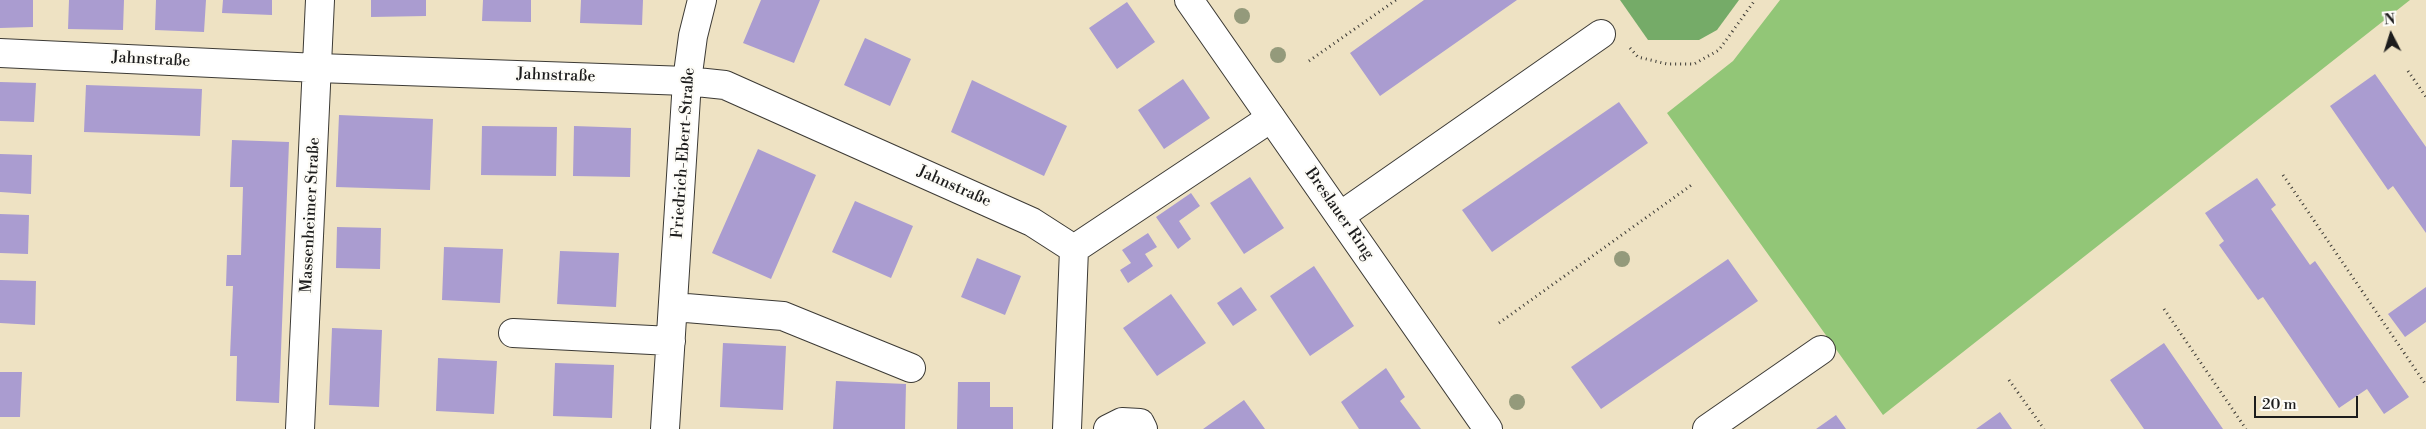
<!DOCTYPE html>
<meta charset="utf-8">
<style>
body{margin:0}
#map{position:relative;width:2426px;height:429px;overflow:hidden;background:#eee2c3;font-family:"Libre Bodoni",serif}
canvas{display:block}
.north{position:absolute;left:2366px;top:10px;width:50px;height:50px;-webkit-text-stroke:4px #fdfcf7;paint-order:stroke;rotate:355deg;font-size:14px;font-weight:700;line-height:20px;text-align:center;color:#1c1c1c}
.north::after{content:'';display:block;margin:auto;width:18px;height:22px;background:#1c1c1c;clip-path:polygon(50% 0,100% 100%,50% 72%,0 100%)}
.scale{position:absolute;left:2254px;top:396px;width:104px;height:22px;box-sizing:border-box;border:2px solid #1c1c1c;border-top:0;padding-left:6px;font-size:15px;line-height:18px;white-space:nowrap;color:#1c1c1c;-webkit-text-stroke:4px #fdfcf7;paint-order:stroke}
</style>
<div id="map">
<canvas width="2426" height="429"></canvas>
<div class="north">N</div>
<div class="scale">20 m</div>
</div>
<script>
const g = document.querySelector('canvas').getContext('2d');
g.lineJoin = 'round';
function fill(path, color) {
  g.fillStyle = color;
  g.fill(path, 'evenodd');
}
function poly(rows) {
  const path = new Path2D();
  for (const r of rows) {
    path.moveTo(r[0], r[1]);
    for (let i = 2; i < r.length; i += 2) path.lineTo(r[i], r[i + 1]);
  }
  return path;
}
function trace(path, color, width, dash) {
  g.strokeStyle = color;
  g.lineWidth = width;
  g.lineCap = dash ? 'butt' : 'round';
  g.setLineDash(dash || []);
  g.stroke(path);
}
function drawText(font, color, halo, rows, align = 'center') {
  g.font = font + ' "Libre Bodoni",serif';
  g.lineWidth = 4.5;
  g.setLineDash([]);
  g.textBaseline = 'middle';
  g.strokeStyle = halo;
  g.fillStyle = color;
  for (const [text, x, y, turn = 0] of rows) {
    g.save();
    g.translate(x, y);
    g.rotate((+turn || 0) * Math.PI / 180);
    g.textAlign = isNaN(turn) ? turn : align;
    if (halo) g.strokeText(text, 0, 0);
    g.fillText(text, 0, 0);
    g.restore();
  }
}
const green = poly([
 [1780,0,2410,0,1883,415,1667,113,1733,61]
]);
const forest = poly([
 [1620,0,1739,0,1717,30,1699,40,1648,40]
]);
const building = poly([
 [0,0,33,0,33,27,0,28],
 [69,0,124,0,123,30,68,29],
 [156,0,206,0,204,32,155,30],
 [223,0,272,0,272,15,222,13],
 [371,0,426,0,426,16,371,17],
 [483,0,531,0,531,22,482,21],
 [581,0,643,0,642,25,580,23],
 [761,0,820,0,794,63,743,43],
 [1424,0,1517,0,1380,96,1350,53],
 [1127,2,1155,42,1117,69,1089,28],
 [865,38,911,59,890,106,844,85],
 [2375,74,2426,147,2426,233,2393,186,2388,190,2330,106],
 [1183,79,1210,118,1164,149,1138,110],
 [972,80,1067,126,1044,176,951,132],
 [0,82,36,83,34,122,0,121],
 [86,85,202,89,200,136,84,132],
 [1619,102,1648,143,1492,252,1462,210],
 [339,115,433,119,430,190,336,187],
 [482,126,557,127,556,176,481,175],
 [574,126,631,128,630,177,573,176],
 [232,140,289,142,279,403,236,401,237,356,230,356,233,286,226,286,227,255,241,255,243,187,230,187],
 [758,149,816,175,771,279,712,253],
 [0,154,32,155,31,194,0,192],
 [1250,177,1284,228,1244,254,1210,203],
 [2257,178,2276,205,2271,209,2310,265,2315,261,2409,397,2384,414,2367,389,2339,408,2263,297,2258,300,2219,245,2224,241,2205,213],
 [1191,193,1200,206,1179,221,1191,239,1178,249,1156,217],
 [855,201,913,226,891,278,832,252],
 [0,214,29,215,28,254,0,253],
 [337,227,381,228,380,269,336,268],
 [1148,233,1157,247,1145,254,1153,266,1128,283,1120,270,1131,263,1122,250],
 [444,247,503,249,500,303,442,300],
 [560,251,619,253,616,307,557,304],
 [977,258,1021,276,1005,315,961,297],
 [1728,259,1758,301,1601,409,1571,367],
 [1314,266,1354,326,1310,356,1270,296],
 [0,280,36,281,35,325,0,323],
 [1241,287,1257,310,1233,326,1217,303],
 [2426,287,2426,322,2405,337,2388,314],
 [1171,294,1206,343,1157,376,1123,328],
 [332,328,382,330,379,407,329,405],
 [723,343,786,346,783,410,720,407],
 [2164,343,2223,429,2144,429,2110,380],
 [438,358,497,361,494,414,436,411],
 [555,363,614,365,612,418,553,416],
 [1386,368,1405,397,1400,401,1421,429,1359,429,1341,402],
 [0,372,22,372,20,417,0,417],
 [836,381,906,384,905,429,833,429],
 [958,382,990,382,990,407,1013,407,1013,429,957,429],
 [1244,400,1265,429,1203,429],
 [2000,412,2012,429,1976,429],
 [1836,415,1846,429,1816,429]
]);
const path = poly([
 [1630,48,1638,57,1667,64,1694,64,1719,50,1755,0],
 [1309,61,1396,0],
 [2408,71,2426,97],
 [2283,175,2426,385],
 [2164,309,2246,429],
 [1499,323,1693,184],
 [2009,380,2044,429]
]);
const minor = poly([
 [0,53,318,68,687,81,725,85,1032,222,1074,249,1067,429],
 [1340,216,1601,34],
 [1074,249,1271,118],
 [674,307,783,316,911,368],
 [513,333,671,341],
 [300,429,320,0],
 [665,429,687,81,693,36,702,0],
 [1108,429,1122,422,1140,423,1143,429],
 [1707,429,1821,350]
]);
const major = poly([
 [1189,0,1488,429]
]);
const trees = [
 [1242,16],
 [1278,55],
 [1622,259],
 [1517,402]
];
const streetNames = [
 ["Jahnstraße",151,60,3],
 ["Jahnstraße",556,76,2],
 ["Friedrich-Ebert-Straße",684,153,-86],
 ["Jahnstraße",954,187,24],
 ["Breslauer Ring",1339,214,55],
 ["Massenheimer Straße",311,215,-87]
];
fill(green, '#92c677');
fill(forest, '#75ab68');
fill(building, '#aa9cd0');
trace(minor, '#3c3a35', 30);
trace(major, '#3c3a35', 30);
trace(path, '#3c3a35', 3, [1, 4]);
trace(minor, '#fff', 28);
trace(major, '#fff', 28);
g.fillStyle = '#949a7b';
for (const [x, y] of trees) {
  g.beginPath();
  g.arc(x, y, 8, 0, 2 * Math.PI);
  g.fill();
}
drawText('16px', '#1c1c1c', '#fdfcf7', streetNames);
</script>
